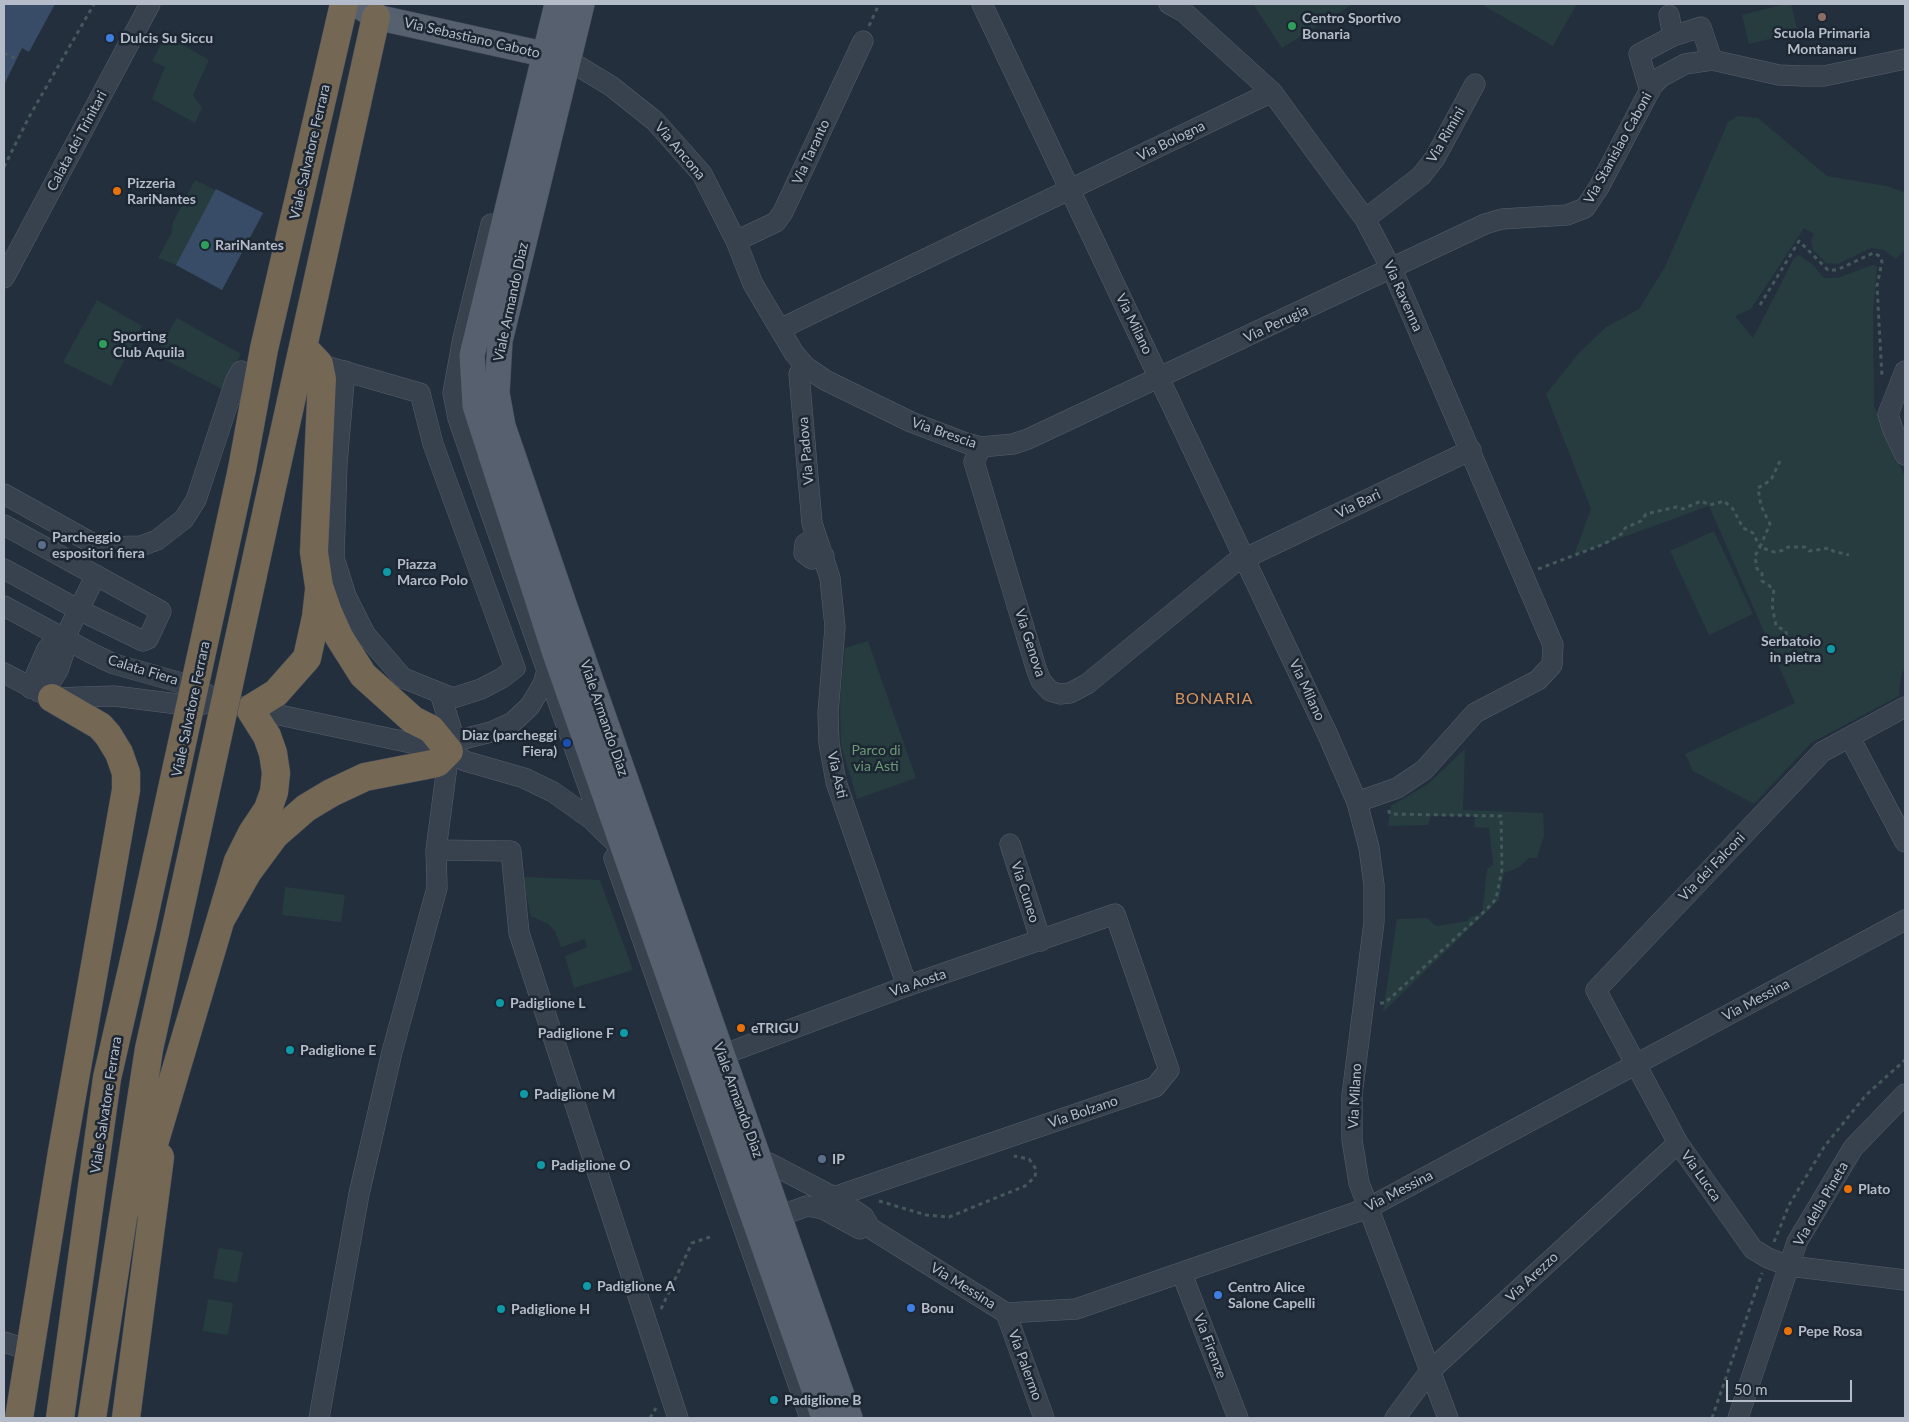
<!DOCTYPE html>
<style>
body{margin:0}
#map{position:relative;width:1909px;height:1422px;overflow:hidden;background:#242f3e;font-family:Lato,sans-serif}
canvas{display:block}
.frame{position:absolute;inset:0;border:5px solid #b4bcc9;pointer-events:none}
.scale{position:absolute;left:1726px;top:1380px;width:126px;height:22px;box-sizing:border-box;border:2px solid #b4bcc9;border-top:0;padding-left:6px;font-size:15px;line-height:18px;white-space:nowrap;color:#b4bcc9;-webkit-text-stroke:4px #1d2633;paint-order:stroke}
</style>
<div id="map">
<canvas width="1909" height="1422"></canvas>
<div class="frame"></div>
<div class="scale">50 m</div>
</div>
<script>
const g = document.querySelector('canvas').getContext('2d');
g.lineJoin = 'round';
function fill(path, color) {
  g.fillStyle = color;
  g.fill(path, 'evenodd');
}
function poly(rows) {
  const path = new Path2D();
  for (const r of rows) {
    path.moveTo(r[0], r[1]);
    for (let i = 2; i < r.length; i += 2) path.lineTo(r[i], r[i + 1]);
  }
  return path;
}
function trace(path, color, width, dash) {
  g.strokeStyle = color;
  g.lineWidth = width;
  g.lineCap = dash ? 'butt' : 'round';
  g.setLineDash(dash || []);
  g.stroke(path);
}
function drawText(font, color, halo, rows, align = 'center') {
  g.font = font + ' Lato,sans-serif';
  g.lineWidth = 5;
  g.setLineDash([]);
  g.textBaseline = 'middle';
  g.strokeStyle = halo;
  g.fillStyle = color;
  for (const [text, x, y, turn = 0] of rows) {
    g.save();
    g.translate(x, y);
    g.rotate((+turn || 0) * Math.PI / 180);
    g.textAlign = isNaN(turn) ? turn : align;
    if (halo) g.strokeText(text, 0, 0);
    g.fillText(text, 0, 0);
    g.restore();
  }
}
const green = poly([
 [1253,4,1353,4,1282,48],
 [1481,4,1577,4,1553,46],
 [1785,4,1791,4,1798,32,1749,44,1742,15],
 [166,35,209,60,193,95,202,108,195,123,152,99,165,67,152,61],
 [1738,116,1758,118,1827,176,1886,186,1905,192,1905,249,1896,259,1884,250,1871,248,1838,264,1826,263,1812,249,1811,240,1814,234,1804,228,1751,309,1735,316,1753,338,1794,258,1799,255,1812,264,1824,278,1837,278,1873,265,1877,267,1873,313,1874,406,1905,477,1905,668,1901,675,1899,696,1811,743,1754,804,1693,771,1685,754,1795,703,1709,506,1574,555,1591,509,1546,394,1578,354,1606,327,1639,309,1665,267,1728,122],
 [195,180,263,213,222,290,176,265,158,258,172,232,173,222],
 [97,300,142,326,111,386,63,362],
 [177,318,241,354,222,389,156,355],
 [1714,531,1753,614,1709,635,1670,551],
 [868,641,916,778,857,799,841,745,840,698,845,648],
 [1465,749,1463,810,1543,813,1544,836,1537,858,1529,858,1518,868,1504,873,1499,900,1383,1012,1397,919,1427,918,1436,926,1468,921,1469,917,1482,914,1487,869,1493,865,1489,828,1474,827,1475,816,1431,816,1428,825,1388,826,1391,806,1428,784],
 [522,877,600,880,633,970,574,988,565,956,587,947,585,939,561,947,555,931,548,924,531,916],
 [285,887,345,895,341,922,282,915],
 [219,1248,243,1252,237,1283,213,1278],
 [208,1299,233,1303,228,1335,203,1331]
]);
const water = poly([
 [4,4,55,4,29,52,22,48,4,85],
 [216,189,263,213,222,290,176,265]
]);
const path = poly([
 [869,26,879,4],
 [4,53,17,59],
 [4,167,29,117,94,4],
 [1760,305,1799,241,1828,270,1837,270,1873,253,1880,256,1882,262,1877,286,1882,377],
 [1780,461,1771,480,1758,488,1761,506,1770,524,1760,547,1774,552,1785,550,1788,547,1805,547,1809,551,1830,548,1833,551,1849,555],
 [1538,569,1604,544,1623,533,1625,528,1641,521,1646,514,1676,507,1683,509,1701,501,1710,505,1724,501,1733,509,1743,528,1753,533,1760,547,1755,556,1757,569,1762,572,1762,581,1774,589,1772,605,1776,626,1786,631,1787,644,1794,648],
 [1380,1003,1385,1003,1487,909,1496,899,1502,869,1501,816,1390,814,1388,809],
 [879,1201,926,1215,949,1217,1025,1186,1035,1177,1036,1169,1029,1159,1014,1156],
 [1774,1242,1789,1205,1824,1147,1866,1095,1905,1060],
 [661,1309,692,1243,710,1237],
 [650,1418,656,1408],
 [1712,1418,1762,1273]
]);
const minor = poly([
 [982,4,1327,733,1357,802,1369,848,1374,885,1374,922,1352,1095,1352,1140,1359,1183,1448,1418],
 [1169,4,1184,12,1272,92,1365,219,1395,276,1553,645,1552,665,1538,680,1475,713,1424,770,1397,788,1357,802],
 [1669,15,1673,36],
 [568,60,611,86,655,121,702,174,736,241,753,284,794,353,806,367,825,380,911,422,966,443,981,447,1013,444,1028,439,1485,224,1502,219,1567,215,1585,208,1599,187,1652,86,1661,77,1685,64,1712,60,1779,75,1803,76,1824,76,1905,59],
 [1650,91,1639,54,1673,36,1701,27,1712,60],
 [1365,219,1421,176,1435,158,1475,84],
 [491,224,463,338,453,393,458,418,487,502,598,814],
 [736,241,776,222,783,212,863,41],
 [4,278,150,4],
 [780,329,1272,92],
 [319,364,420,393,433,444,515,668,502,678,481,689,453,698,403,678,365,634,346,596,334,558,337,463,345,371],
 [806,367,799,374,812,523,830,578,835,627,828,713,829,743,836,782,907,986],
 [1905,371,1888,414,1893,430,1905,455],
 [981,447,974,462,1036,668,1041,681,1050,691,1060,694,1070,693,1087,684,1233,564,1471,450],
 [4,494,99,547,141,546,157,540,184,519,196,500,235,382,241,371],
 [4,525,161,611,148,639,143,641,79,610,4,569],
 [815,537,805,544,804,553,812,559,824,556],
 [4,606,93,654,114,664,196,687,218,702,449,751,465,761,524,778,553,792,591,819,624,851],
 [64,639,96,575],
 [4,673,52,698,114,696,194,706,204,704],
 [30,688,47,649,59,636],
 [39,692,50,683,58,670,68,641],
 [440,693,455,741],
 [1905,707,1822,752,1596,990,1678,1143,1753,1249,1768,1258,1789,1266,1905,1280],
 [1850,738,1905,842],
 [1010,844,1041,941],
 [436,850,511,851,519,933,678,1418],
 [614,858,810,1418],
 [722,1055,907,986,1115,914,1169,1070,1155,1087,834,1197],
 [761,1164,769,1163,834,1197,864,1217,870,1228,1006,1313,1076,1309,1368,1208,1905,920],
 [765,1221,807,1206,823,1209,860,1229],
 [1182,1274,1238,1418],
 [1006,1313,1044,1418],
 [4,1342,31,1351],
 [319,1418,359,1194,392,1052,437,888,436,850,449,751,455,741,491,732,513,722,530,706,543,684,549,665],
 [1395,1418,1430,1371,1678,1143],
 [1738,1418,1797,1242,1853,1148,1905,1094]
]);
const major = poly([
 [360,4,362,8,376,17,561,58],
 [557,4,472,355,475,406,554,651,824,1418],
 [582,4,500,341,497,393,503,426,563,601,850,1418]
]);
const highway = poly([
 [242,469,264,349,344,4],
 [274,478,376,17],
 [221,919,247,873,275,835,306,808,331,793,365,777,437,763,449,751,431,729,413,720,363,675,339,637,328,612,319,586,314,552,322,379,319,364,303,347],
 [126,1209,145,1174,238,861,252,833,268,809,274,792,276,773,273,753,267,736,250,709,276,693,307,658,316,617,319,591],
 [19,1418,62,1152,126,790,126,773,119,753,108,735,100,726,52,698],
 [60,1418,107,1078,142,926],
 [92,1418,149,1049,175,932],
 [126,1418,160,1157]
]);
const highwayBridge = poly([
 [142,926,242,469],
 [175,932,274,478]
]);
const markers = [
 [1822,17,5,"#8d6e63"],
 [1292,26,5,"#2e9e5b"],
 [110,38,5,"#3f7fe0"],
 [117,191,5,"#e8710a"],
 [205,245,5,"#2e9e5b"],
 [103,344,5,"#2e9e5b"],
 [42,545,5,"#5c6f8a"],
 [387,572,5,"#0f9aa8"],
 [1831,649,5,"#0f9aa8"],
 [567,743,5,"#1a4fb4"],
 [500,1003,5,"#0f9aa8"],
 [741,1028,5,"#e8710a"],
 [624,1033,5,"#0f9aa8"],
 [290,1050,5,"#0f9aa8"],
 [524,1094,5,"#0f9aa8"],
 [822,1159,5,"#5c6f8a"],
 [541,1165,5,"#0f9aa8"],
 [1848,1189,5,"#e8710a"],
 [587,1286,5,"#0f9aa8"],
 [1218,1295,5,"#3f7fe0"],
 [911,1308,5,"#3f7fe0"],
 [501,1309,5,"#0f9aa8"],
 [1788,1331,5,"#e8710a"],
 [774,1400,5,"#0f9aa8"]
];
const poiNames = [
 ["Centro Sportivo",1302,18],
 ["Bonaria",1302,34],
 ["Scuola Primaria",1822,33,"center"],
 ["Montanaru",1822,49,"center"],
 ["Dulcis Su Siccu",120,38],
 ["Pizzeria",127,183],
 ["RariNantes",127,199],
 ["RariNantes",215,245],
 ["Sporting",113,336],
 ["Club Aquila",113,352],
 ["Parcheggio",52,537],
 ["espositori fiera",52,553],
 ["Piazza",397,564],
 ["Marco Polo",397,580],
 ["Serbatoio",1821,641,"right"],
 ["in pietra",1821,657,"right"],
 ["Diaz (parcheggi",557,735,"right"],
 ["Fiera)",557,751,"right"],
 ["Padiglione L",510,1003],
 ["eTRIGU",751,1028],
 ["Padiglione F",614,1033,"right"],
 ["Padiglione E",300,1050],
 ["Padiglione M",534,1094],
 ["IP",832,1159],
 ["Padiglione O",551,1165],
 ["Plato",1858,1189],
 ["Padiglione A",597,1286],
 ["Centro Alice",1228,1287],
 ["Salone Capelli",1228,1303],
 ["Bonu",921,1308],
 ["Padiglione H",511,1309],
 ["Pepe Rosa",1798,1331],
 ["Padiglione B",784,1400]
];
const streetNames = [
 ["Via Sebastiano Caboto",472,38,13],
 ["Via Rimini",1446,135,-60],
 ["Calata dei Trinitari",77,141,-62],
 ["Via Bologna",1171,141,-26],
 ["Via Stanislao Caboni",1618,148,-61],
 ["Via Ancona",680,151,50],
 ["Viale Salvatore Ferrara",310,152,-77],
 ["Via Taranto",811,152,-65],
 ["Via Ravenna",1403,296,66],
 ["Viale Armando Diaz",511,302,-78],
 ["Via Milano",1134,324,64],
 ["Via Perugia",1276,324,-25],
 ["Via Brescia",944,433,19],
 ["Via Padova",806,451,-95],
 ["Via Bari",1358,504,-26],
 ["Via Genova",1030,643,72],
 ["Calata Fiera",143,670,17],
 ["Via Milano",1307,690,65],
 ["Viale Salvatore Ferrara",191,709,-78],
 ["Viale Armando Diaz",604,718,71],
 ["Via Asti",837,775,77],
 ["Via dei Falconi",1712,867,-46],
 ["Via Cuneo",1025,892,72],
 ["Via Aosta",918,983,-19],
 ["Via Messina",1756,1000,-28],
 ["Via Milano",1355,1096,-87],
 ["Viale Armando Diaz",738,1100,70],
 ["Viale Salvatore Ferrara",106,1105,-81],
 ["Via Bolzano",1083,1112,-19],
 ["Via Lucca",1701,1176,55],
 ["Via Messina",1399,1191,-27],
 ["Via della Pineta",1821,1204,-60],
 ["Via Arezzo",1532,1277,-43],
 ["Via Messina",963,1286,32],
 ["Via Firenze",1210,1346,69],
 ["Via Palermo",1025,1365,70]
];
const parkNames = [
 ["Parco di",876,750],
 ["via Asti",876,766]
];
const quarterNames = [
 ["BONARIA",1214,699]
];
fill(green, '#263c3f');
fill(water, '#394c67');
trace(minor, '#565f6c', 21);
trace(major, '#414a57', 26);
trace(highway, '#434c59', 29);
trace(path, '#44595c', 3, [4, 4]);
trace(minor, '#38414e', 20);
trace(major, '#56606e', 25);
trace(highway, '#746855', 28);
trace(highwayBridge, '#434c59', 29, []);
trace(highwayBridge, '#746855', 28);
for (const [x, y, r, color] of markers) {
  const dot = new Path2D();
  dot.arc(x, y, r, 0, 2 * Math.PI);
  g.fillStyle = color;
  g.fill(dot);
  trace(dot, '#1d2633', 2);
}
drawText('bold 14px', '#b4bcc9', '#1d2633', poiNames, 'left');
drawText('14px', '#b4bcc9', '#1d2633', streetNames);
drawText('14px', '#6b9a76', '#1d2633', parkNames);
g.letterSpacing = '1px';
drawText('16px', '#d59563', '#1d2633', quarterNames);
g.letterSpacing = '0px';
</script>
